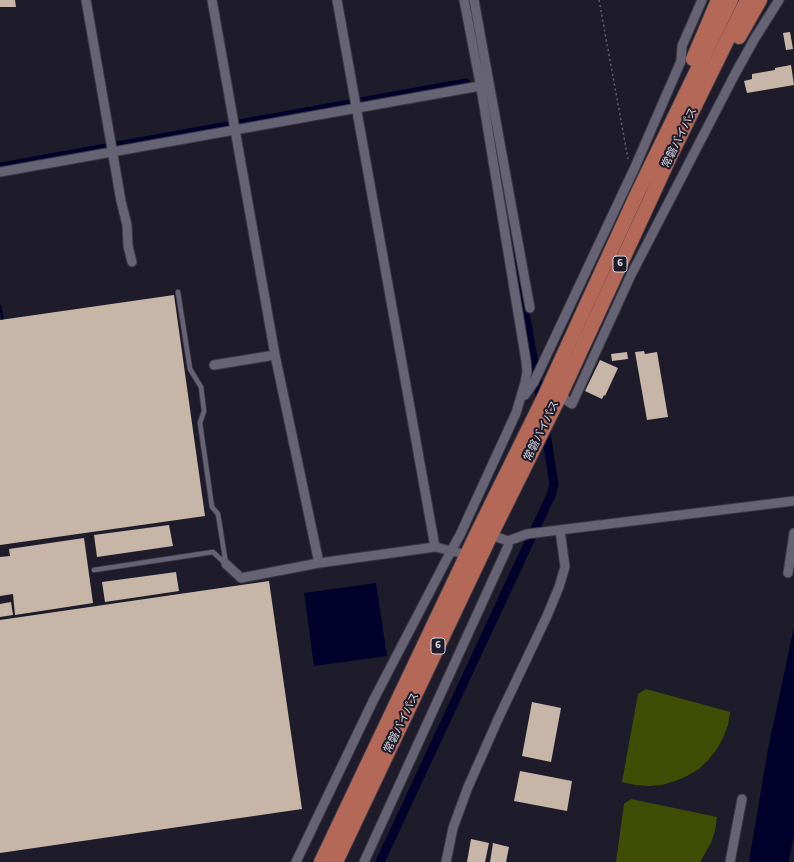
<!DOCTYPE html>
<meta charset="utf-8">
<style>
body{margin:0}
canvas{display:block;background:#1e1c2a}
</style>
<canvas width="794" height="862"></canvas>
<script>
const g = document.querySelector('canvas').getContext('2d');
g.lineJoin = 'round';
function fill(path, color) {
  g.fillStyle = color;
  g.fill(path, 'evenodd');
}
function poly(rows) {
  const path = new Path2D();
  for (const r of rows) {
    path.moveTo(r[0], r[1]);
    for (let i = 2; i < r.length; i += 2) path.lineTo(r[i], r[i + 1]);
  }
  return path;
}
function trace(path, color, width, dash) {
  g.strokeStyle = color;
  g.lineWidth = width;
  g.lineCap = dash ? 'butt' : 'round';
  g.setLineDash(dash || []);
  g.stroke(path);
}
function drawText(font, color, halo, rows, align = 'center') {
  g.font = font + ' "Titillium Web","Noto Sans JP",sans-serif';
  g.lineWidth = 4;
  g.setLineDash([]);
  g.textBaseline = 'middle';
  g.strokeStyle = halo;
  g.fillStyle = color;
  for (const [text, x, y, turn = 0] of rows) {
    g.save();
    g.translate(x, y);
    g.rotate((+turn || 0) * Math.PI / 180);
    g.textAlign = isNaN(turn) ? turn : align;
    if (halo) g.strokeText(text, 0, 0);
    g.fillText(text, 0, 0);
    g.restore();
  }
}
const green = poly([
 [646,689,730,712,728,725,723,738,717,749,708,760,699,769,687,776,675,781,662,785,649,786,635,785,622,782,638,694],
 [631,799,717,817,715,831,711,843,700,862,616,862,624,804]
]);
const water = poly([
 [376,583,387,656,314,666,304,593],
 [794,627,794,794,784,862,749,862,768,749]
]);
const stream = poly([
 [0,306,3,322]
]);
const canal = poly([
 [477,43,484,79],
 [488,104,541,402],
 [0,167,466,83],
 [380,862,551,495,554,484,545,427]
]);
const river = poly([
 [781,862,794,798]
]);
const building = poly([
 [0,0,15,0,16,7,0,7],
 [790,32,793,49,786,50,783,33],
 [791,65,794,85,747,93,744,81,752,79,752,74,775,70,775,68],
 [174,295,205,516,0,545,0,320],
 [644,351,645,354,657,352,668,417,647,420,635,352],
 [627,352,628,359,612,361,611,354],
 [600,360,618,368,605,396,604,395,602,399,585,391],
 [169,525,173,546,97,557,94,535],
 [84,538,93,603,15,615,13,594,0,596,0,557,10,556,9,549],
 [176,572,179,591,105,602,102,582],
 [269,581,302,809,0,853,0,620],
 [11,602,13,615,0,617,0,604],
 [532,702,561,708,551,762,522,756],
 [520,771,572,781,567,811,514,801],
 [471,839,489,843,485,862,467,862],
 [493,843,509,847,506,862,490,862]
]);
const path = poly([
 [599,0,628,159]
]);
const service = poly([
 [178,292,190,369,201,387,204,411,200,423,212,507,218,514,226,564],
 [94,570,213,552,226,564]
]);
const minor = poly([
 [86,0,121,201,127,225,128,246,132,262],
 [212,0,275,355,319,563],
 [337,0,435,547],
 [474,0,530,308],
 [0,172,480,86],
 [214,365,275,355],
 [525,395,534,382,635,167,681,61,682,46,702,0],
 [560,396,572,404,631,275,735,74,755,38,779,0],
 [491,535,508,541,527,534,794,501],
 [226,564,241,578,319,563,435,547,468,555],
 [788,573,794,533],
 [296,862,374,699,451,551,460,535,516,413,525,383,527,372,526,361,481,88,464,0],
 [364,862,504,555,508,546,508,541],
 [446,862,453,828,468,787,499,717,547,616,559,587,565,567,560,530],
 [730,862,742,799]
]);
const trunk = poly([
 [739,37,760,0],
 [693,59,718,0],
 [321,862,478,531,545,395,637,194,731,0],
 [336,862,491,535,560,396,669,159,747,0]
]);
const shields = [
 [620,264,14],
 [438,646,14]
];
const shieldNames = [
 ["6",620,264],
 ["6",438,646]
];
const streetNames = [
 ["常磐バイパス",680,138,-64],
 ["常磐バイパス",542,431,-64],
 ["常磐バイパス",402,723,-64]
];
fill(green, '#404d04');
fill(water, '#00002b');
trace(stream, '#00002b', 2.5);
trace(canal, '#00002b', 9);
trace(river, '#00002b', 15);
fill(building, '#c7b6a8');
trace(service, '#3a3844', 6);
trace(minor, '#3a3844', 11);
trace(trunk, '#3a3844', 16);
trace(path, '#63616e', 1.5, [2, 3]);
trace(service, '#656374', 4.5);
trace(minor, '#656374', 9);
trace(trunk, '#b46858', 14);
for (const [x, y, w] of shields) {
  const box = new Path2D();
  box.roundRect(x - w / 2, y - 8, w, 16, 3);
  g.fillStyle = '#1e1c2a';
  g.fill(box);
  trace(box, '#d6d5df', 1);
}
drawText('bold 10px', '#d6d5df', null, shieldNames);
drawText('11px', '#d6d5df', '#1e1c2a', streetNames);
</script>
